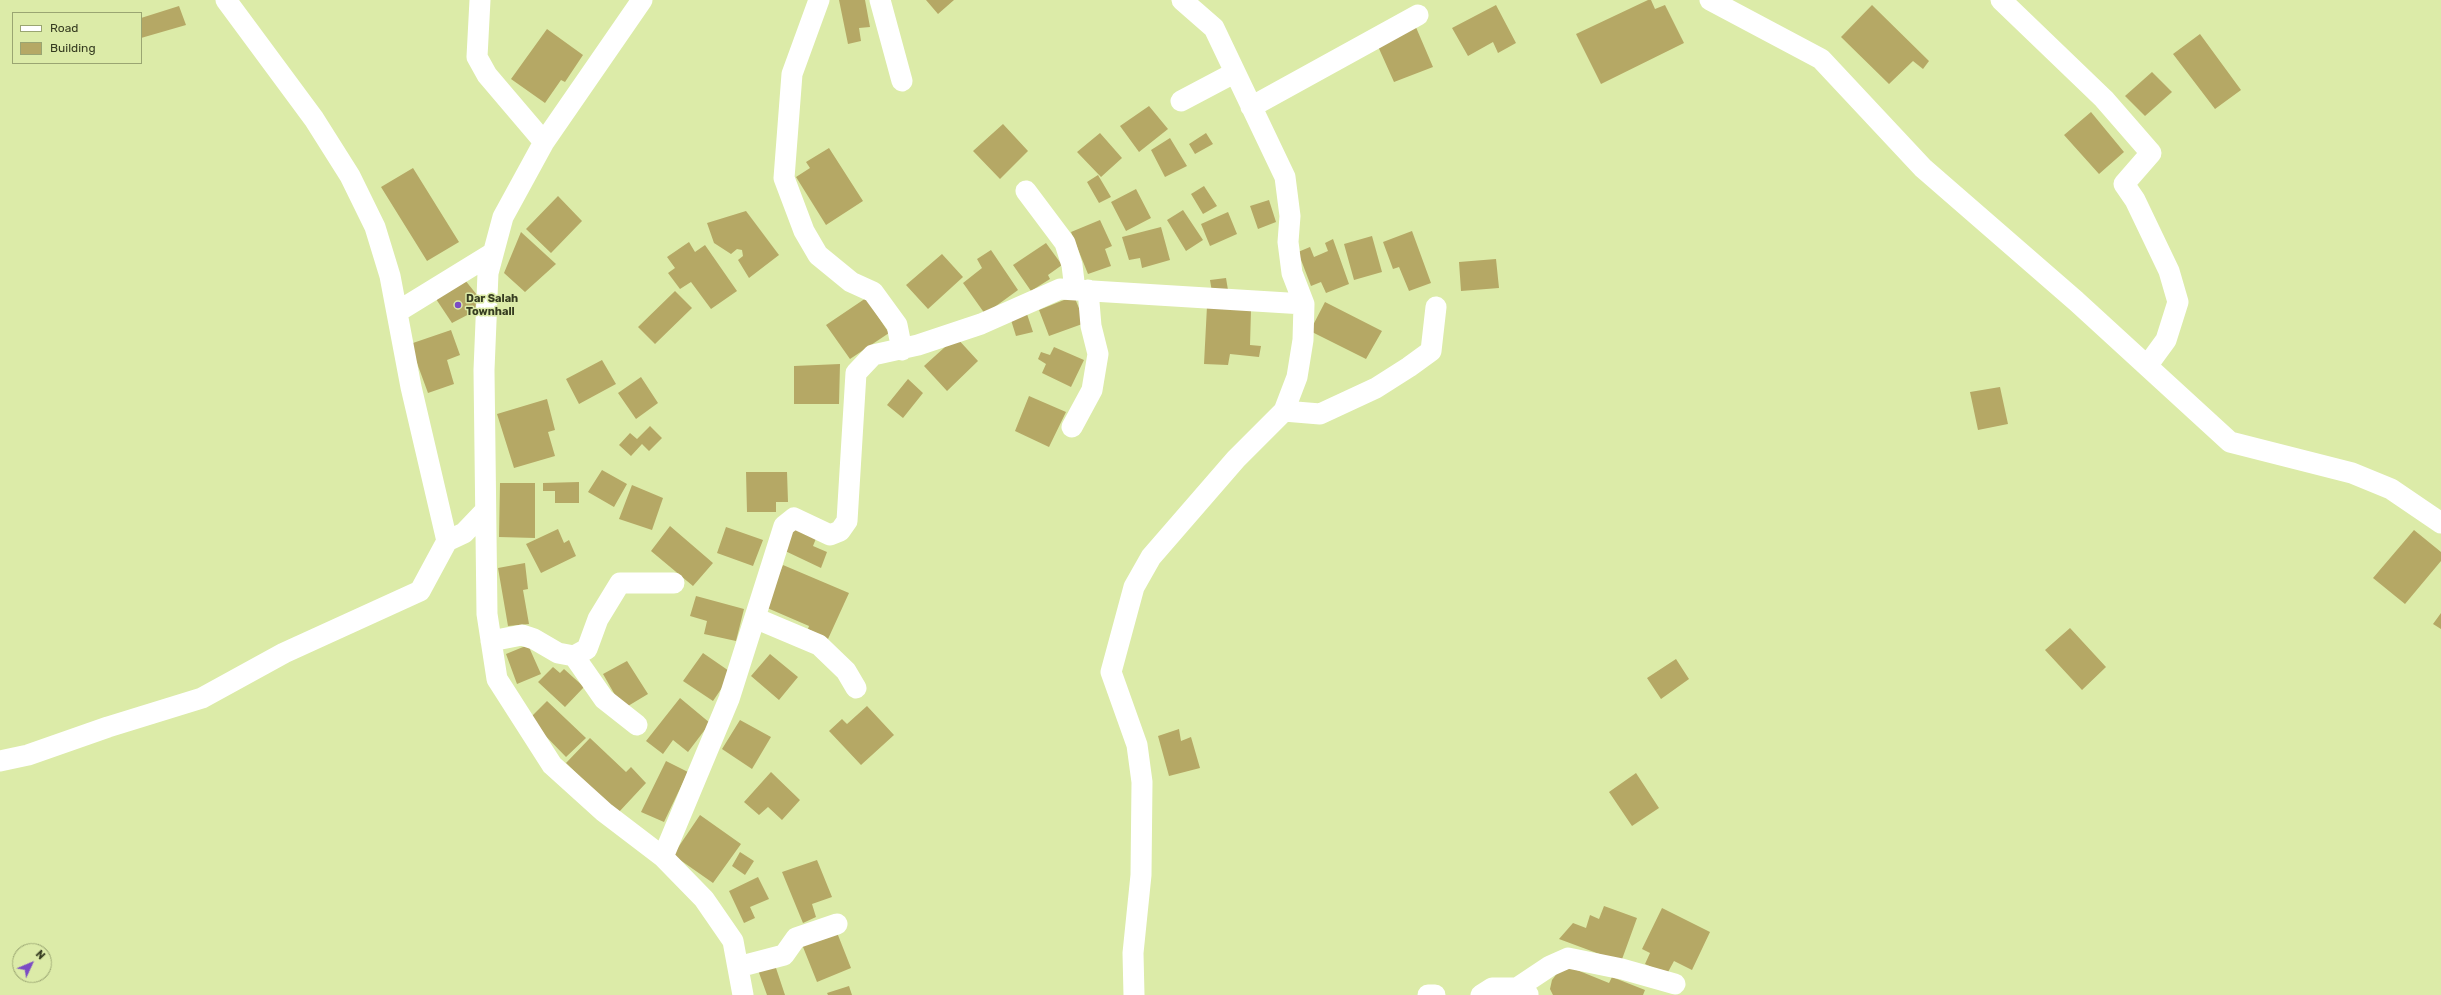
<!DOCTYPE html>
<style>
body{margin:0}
#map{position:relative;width:2441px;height:995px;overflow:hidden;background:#dceba8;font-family:Rubik,sans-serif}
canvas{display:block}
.legend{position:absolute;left:12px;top:12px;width:130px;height:52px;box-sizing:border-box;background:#dceba8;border:1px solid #9aa572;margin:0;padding:5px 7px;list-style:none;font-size:12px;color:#363c21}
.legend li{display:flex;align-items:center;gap:8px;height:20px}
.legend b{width:20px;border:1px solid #9aa572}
.north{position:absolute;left:12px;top:943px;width:40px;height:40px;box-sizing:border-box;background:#dceba8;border:1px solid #9aa572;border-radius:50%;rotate:46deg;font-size:11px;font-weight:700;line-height:16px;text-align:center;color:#363c21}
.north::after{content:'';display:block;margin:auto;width:14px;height:18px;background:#7b4cc4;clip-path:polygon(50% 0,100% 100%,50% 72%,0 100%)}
</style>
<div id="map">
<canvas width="2441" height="995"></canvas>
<ul class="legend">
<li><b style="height:5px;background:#fff"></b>Road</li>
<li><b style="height:11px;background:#b5a865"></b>Building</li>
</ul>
<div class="north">N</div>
</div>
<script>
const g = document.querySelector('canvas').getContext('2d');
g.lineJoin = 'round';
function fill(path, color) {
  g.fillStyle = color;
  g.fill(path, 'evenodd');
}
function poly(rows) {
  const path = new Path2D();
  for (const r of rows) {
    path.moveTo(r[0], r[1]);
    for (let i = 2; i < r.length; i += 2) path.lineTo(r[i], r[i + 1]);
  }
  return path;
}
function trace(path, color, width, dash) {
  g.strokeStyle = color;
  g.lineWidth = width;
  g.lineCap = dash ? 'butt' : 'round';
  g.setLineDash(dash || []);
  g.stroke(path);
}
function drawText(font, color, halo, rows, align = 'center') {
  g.font = font + ' Rubik,sans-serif';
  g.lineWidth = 3;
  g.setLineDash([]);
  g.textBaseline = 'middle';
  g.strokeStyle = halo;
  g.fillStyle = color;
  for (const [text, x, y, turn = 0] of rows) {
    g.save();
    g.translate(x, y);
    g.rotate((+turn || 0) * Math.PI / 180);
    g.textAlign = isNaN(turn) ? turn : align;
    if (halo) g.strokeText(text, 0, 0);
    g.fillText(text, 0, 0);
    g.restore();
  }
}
const building = poly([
 [839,0,865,0,870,27,859,28,861,41,848,44],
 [926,0,954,0,938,14],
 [1648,0,1651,0,1655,9,1665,5,1684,43,1601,84,1576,34],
 [1496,5,1516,43,1498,53,1493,42,1468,56,1452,28],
 [1872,5,1929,61,1923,69,1913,61,1889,84,1841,37],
 [179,6,186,25,141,38,141,18],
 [1415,25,1433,67,1394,82,1376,42],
 [547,29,583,55,565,82,561,80,545,103,511,79],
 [2200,34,2241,90,2215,109,2173,54],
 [2152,72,2172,92,2145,116,2125,96],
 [1149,106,1168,129,1139,152,1120,126],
 [2091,112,2124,152,2099,174,2064,135],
 [1003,124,1028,151,1000,179,973,151],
 [1100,133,1122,158,1101,177,1077,152],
 [1206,133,1213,144,1195,154,1189,144],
 [1170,138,1187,166,1165,177,1151,150],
 [829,148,863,201,826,225,796,177,810,168,806,162],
 [413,168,459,242,427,261,381,187],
 [1098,175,1111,197,1099,203,1087,182],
 [1204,186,1217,206,1203,214,1191,194],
 [1136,189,1151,218,1126,231,1111,202],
 [558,196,582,221,551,253,526,229],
 [1269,200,1276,222,1258,229,1250,206],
 [1183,210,1203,240,1186,251,1167,220],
 [746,211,779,255,749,278,738,260,743,256,742,250,737,249,731,254,714,243,707,223],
 [1228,212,1237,234,1210,246,1201,224],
 [1100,220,1112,246,1105,249,1111,266,1088,274,1071,232],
 [1161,227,1170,260,1142,268,1140,258,1129,260,1122,237],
 [1412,231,1431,283,1409,291,1399,267,1393,269,1383,242],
 [521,232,556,264,525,292,504,273],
 [1372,236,1382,272,1354,280,1344,244],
 [1333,239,1349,284,1326,293,1321,282,1311,286,1298,252,1310,247,1314,257,1328,251,1325,243],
 [689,242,695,252,705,245,737,291,711,309,691,282,680,289,668,273,675,268,667,257],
 [1046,243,1062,265,1048,275,1050,279,1031,291,1013,265],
 [991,250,1018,290,985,314,963,283,982,268,977,259],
 [942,254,963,277,928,309,906,285],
 [1496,259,1499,288,1461,291,1459,262],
 [1226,278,1228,290,1212,292,1210,280],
 [465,280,477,295,475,311,452,323,436,299],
 [675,291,692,308,655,344,638,327],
 [1074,296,1085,323,1049,336,1039,310],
 [866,298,889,333,850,359,826,325],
 [1325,302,1382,331,1366,359,1310,331],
 [1207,306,1251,310,1250,345,1261,346,1259,357,1230,354,1228,365,1204,364],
 [1027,314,1033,332,1016,336,1011,320],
 [451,330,460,355,447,360,454,384,428,393,410,344],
 [956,337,978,361,947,391,924,366],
 [1054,347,1084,360,1071,387,1042,373,1046,364,1038,359,1041,352,1050,355],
 [602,360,616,384,579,404,566,379],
 [840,364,839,404,794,404,794,366],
 [641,377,658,403,636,419,618,393],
 [908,379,923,393,903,418,887,405],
 [2000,387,2008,424,1978,430,1970,392],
 [1029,396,1066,412,1049,447,1015,431],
 [547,399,555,430,548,432,555,456,514,468,497,414],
 [650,426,662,438,649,451,642,444,631,456,619,445,630,433,637,439],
 [602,470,627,484,614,507,588,492],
 [746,472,787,472,788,502,776,502,776,512,747,512],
 [579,482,579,503,555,503,555,491,543,491,543,483],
 [500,483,535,483,535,538,499,537],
 [632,485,663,498,652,530,619,519],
 [793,525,817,536,813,546,827,552,821,568,781,549],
 [670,526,713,563,693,586,651,551],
 [726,527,763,540,753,566,717,553],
 [558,529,564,543,569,540,576,556,541,573,526,544],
 [2414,530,2441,552,2441,561,2405,604,2373,578],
 [525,563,528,589,523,590,529,624,508,626,498,568],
 [783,565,849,593,828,639,808,629,809,626,765,607],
 [696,596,744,609,736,641,704,634,707,621,690,616],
 [2441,613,2441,629,2433,624],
 [2070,628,2106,667,2082,690,2045,650],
 [528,645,541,674,517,684,506,654],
 [703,653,732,673,713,701,683,681],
 [770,654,798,677,779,700,751,676],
 [1676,659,1689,679,1661,699,1647,678],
 [627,661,648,694,623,709,603,674],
 [553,667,560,673,564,669,584,687,565,707,538,682],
 [680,698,710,723,688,752,673,740,663,754,646,741],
 [547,701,586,738,566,757,529,719],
 [867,706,894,735,861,765,829,731,842,719,847,724],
 [740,720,771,737,752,769,722,749],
 [1179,729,1181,741,1191,737,1200,768,1169,776,1158,736],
 [590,738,626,772,631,767,646,783,618,813,566,763],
 [666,761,688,772,664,822,641,812],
 [771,772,800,800,782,820,768,807,759,815,744,802],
 [1636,773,1659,808,1632,826,1609,792],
 [700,815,741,844,713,883,673,855],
 [740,852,754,861,745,875,732,866],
 [817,860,832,897,812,904,816,917,803,923,782,872],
 [758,877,769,899,750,907,755,918,744,923,729,891],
 [1604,906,1637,918,1621,962,1559,939,1573,923,1586,928,1590,915,1599,919],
 [1662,908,1710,932,1692,970,1674,961,1667,974,1645,964,1650,953,1642,949],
 [836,930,851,968,817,982,801,942],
 [775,965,785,995,767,995,758,970],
 [1567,966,1609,983,1612,977,1645,990,1643,995,1553,995,1550,989,1552,980,1558,972],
 [849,986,852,995,828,995,827,993]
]);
const minor = poly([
 [226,0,314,119,350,176,375,227,390,276,411,387,447,541],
 [480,0,477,57,487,75,544,142],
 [642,0,544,142,503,217,488,273,484,370,487,614,497,679,552,765,604,812,663,857,704,899,733,941,743,995],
 [819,0,792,74,784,178,804,231,818,255,851,282,873,292,897,325,902,350],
 [880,0,902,81],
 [1710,0,1821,59,1923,168,2076,301,2230,442,2352,473,2391,489,2441,523],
 [2001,0,2104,99,2151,153,2124,184,2135,200,2169,271,2178,302,2166,340,2147,366],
 [1181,101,1234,73],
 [1251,107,1418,15],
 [1026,191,1065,243,1072,265,1075,290],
 [397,312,493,253],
 [1284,411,1320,414,1376,388,1409,367,1431,351,1436,307],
 [1072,427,1092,390,1098,354,1091,326,1088,290],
 [755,618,819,645,846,671,856,688],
 [491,641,522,635,534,639,558,653,574,656,587,649,598,619,620,583,674,583],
 [574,656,604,699,637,725],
 [0,761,28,755,108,727,202,698,284,653,420,591,447,541,464,533,485,511],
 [663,857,729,699,784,526,794,518,830,535,840,531,847,521,856,373,873,355,918,345,981,324,1060,289,1304,304],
 [738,967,784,955,796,938,837,924],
 [1517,988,1550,966,1568,958,1622,969,1675,984],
 [1134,995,1133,953,1141,875,1142,782,1137,745,1111,672,1134,587,1151,557,1236,459,1284,411,1297,377,1303,340,1304,304,1292,273,1288,242,1290,216,1285,177,1214,28,1182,0],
 [1428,995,1435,995],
 [1481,995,1492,988,1517,988,1528,994]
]);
const markers = [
 [458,305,4,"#7b4cc4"]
];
const poiNames = [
 ["Dar Salah",466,299],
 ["Townhall",466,312]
];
fill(building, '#b5a865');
trace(minor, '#fff', 21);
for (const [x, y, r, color] of markers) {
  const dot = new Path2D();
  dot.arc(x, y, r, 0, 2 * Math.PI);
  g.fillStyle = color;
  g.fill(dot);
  trace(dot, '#dceba8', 1.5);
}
drawText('bold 11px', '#363c21', '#dceba8', poiNames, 'left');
</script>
